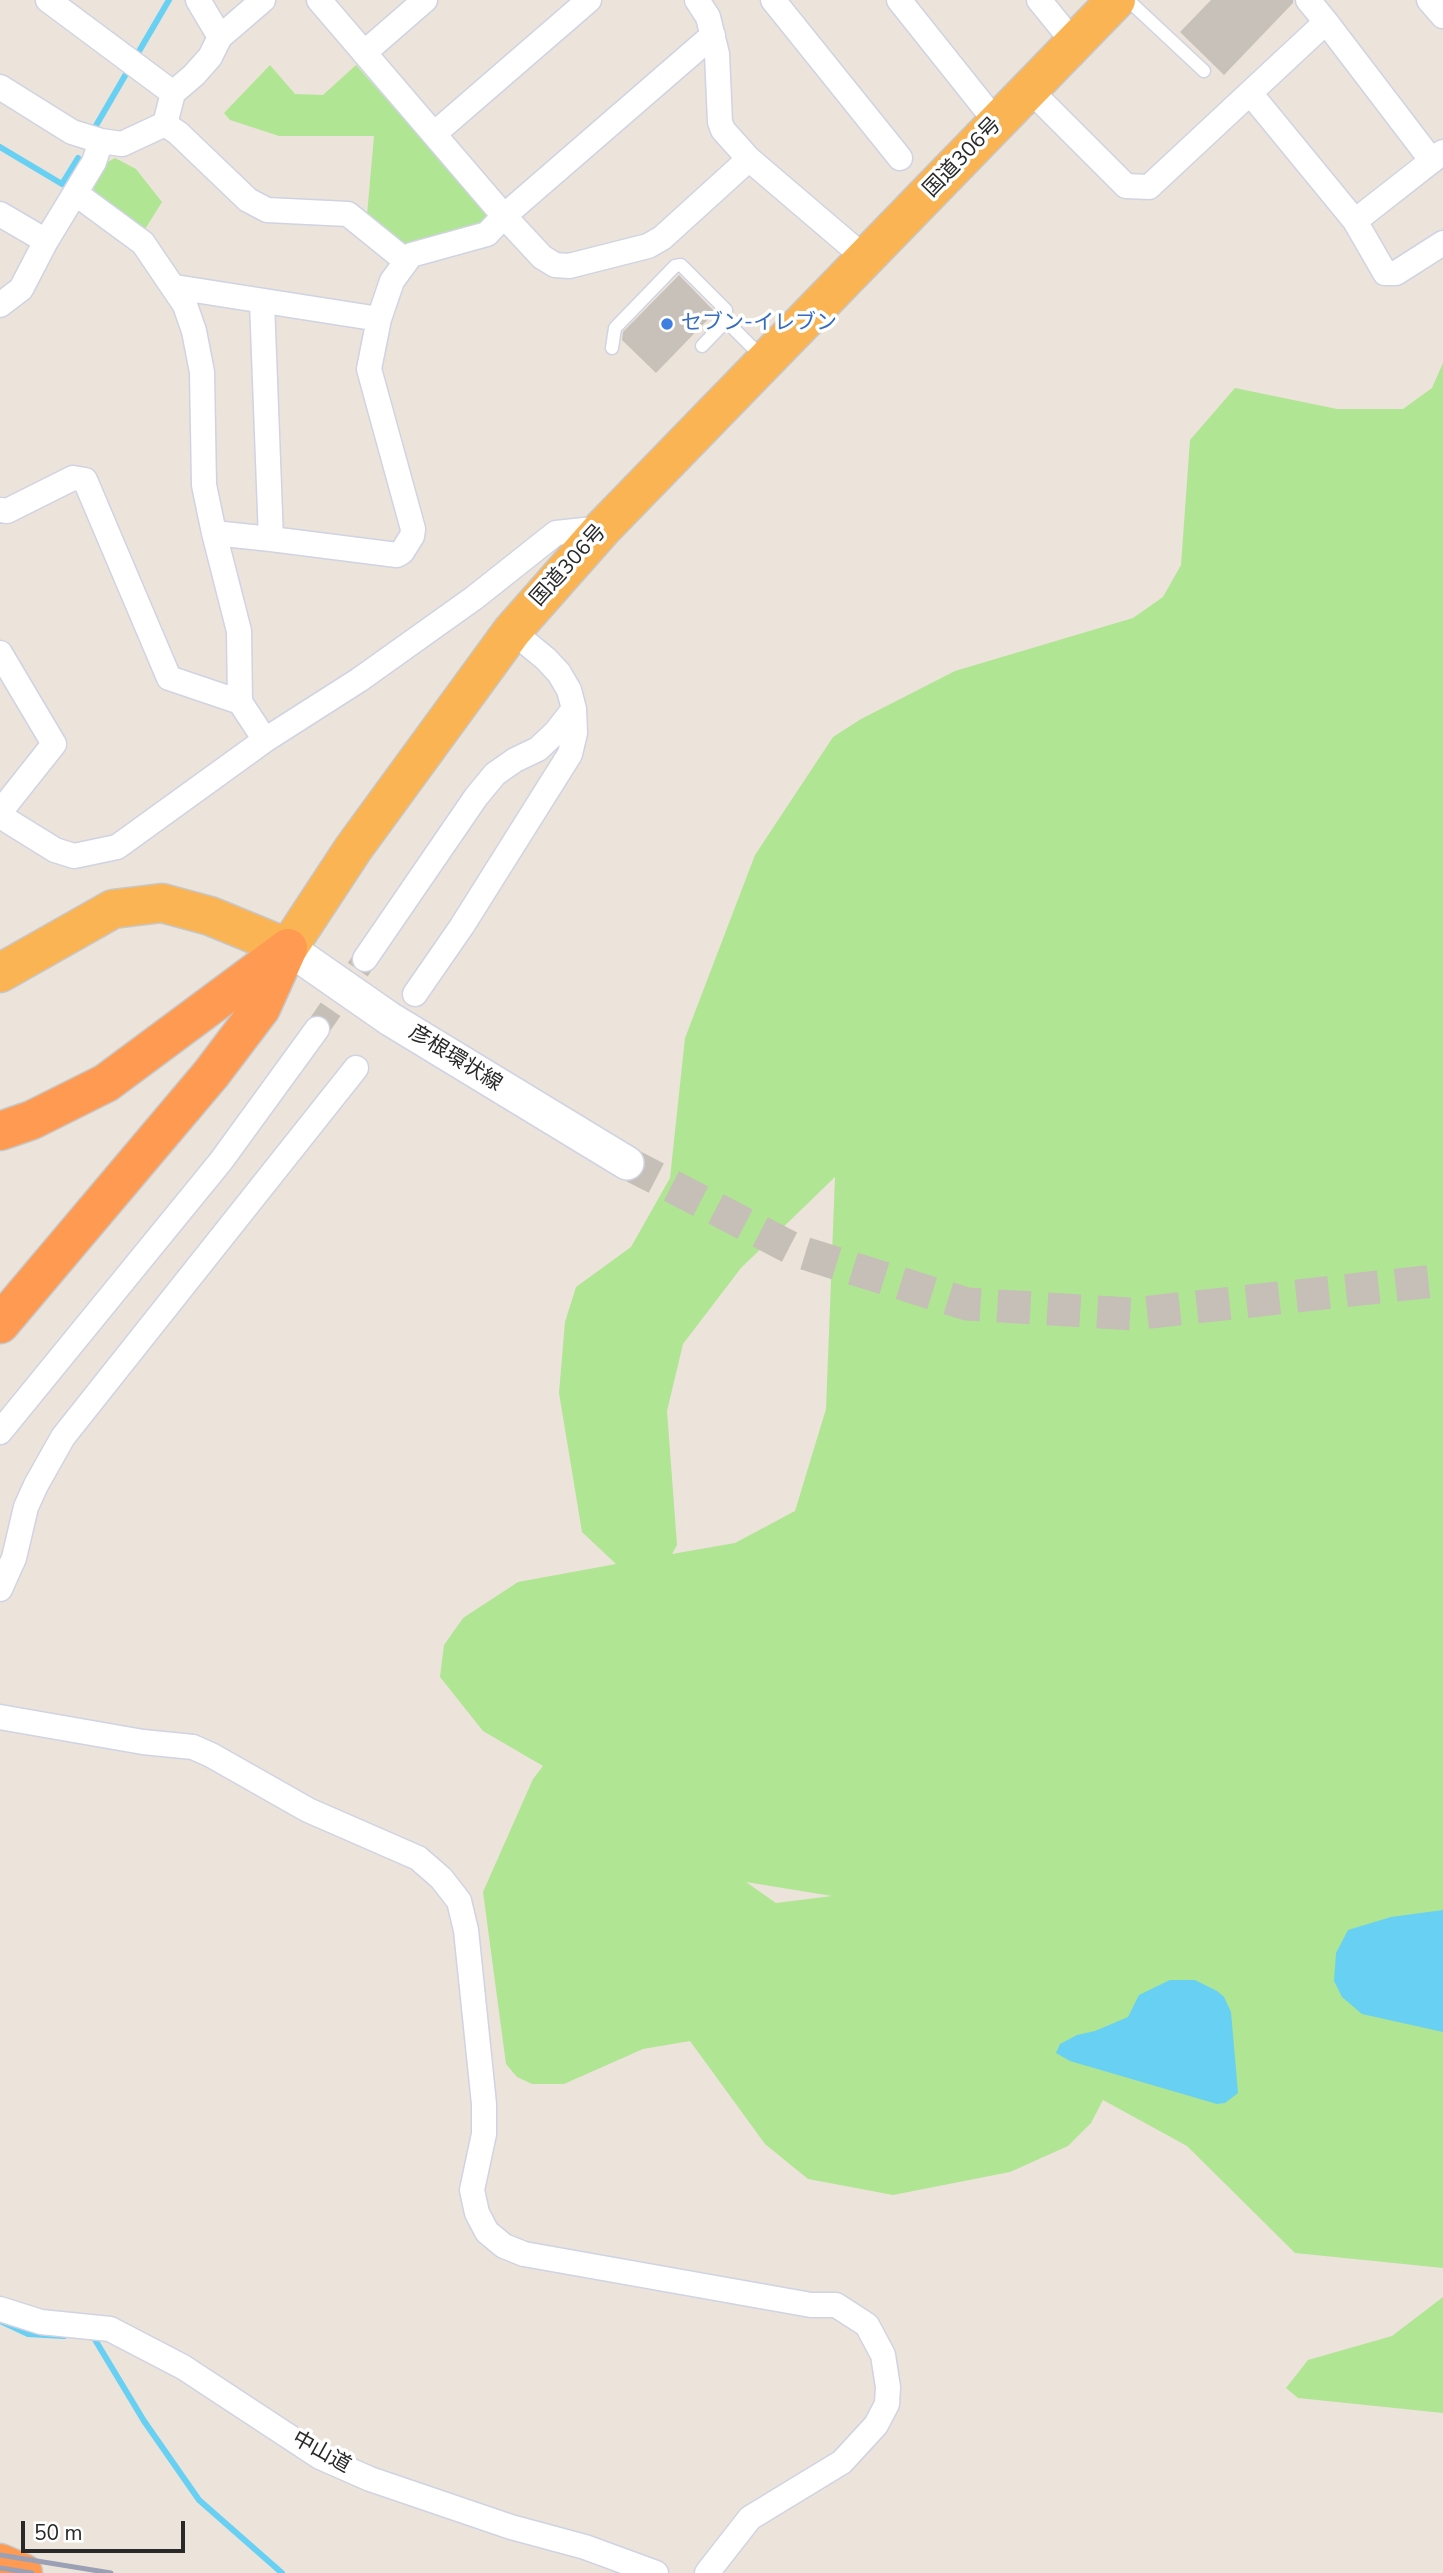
<!DOCTYPE html>
<meta charset="utf-8">
<style>
body{margin:0}
#map{position:relative;width:1443px;height:2573px;overflow:hidden;background:#ece4da;font-family:"Nunito Sans",sans-serif}
canvas{display:block}
.scale{position:absolute;left:21px;top:2521px;width:164px;height:32px;box-sizing:border-box;border:4px solid #292929;border-top:0;padding-left:9px;font-size:21px;line-height:24px;white-space:nowrap;color:#292929;-webkit-text-stroke:5px #fff;paint-order:stroke}
</style>
<div id="map">
<canvas width="1443" height="2573"></canvas>
<div class="scale">50 m</div>
</div>
<script>
const g = document.querySelector('canvas').getContext('2d');
g.lineJoin = 'round';
function fill(path, color) {
  g.fillStyle = color;
  g.fill(path, 'evenodd');
}
function poly(rows) {
  const path = new Path2D();
  for (const r of rows) {
    path.moveTo(r[0], r[1]);
    for (let i = 2; i < r.length; i += 2) path.lineTo(r[i], r[i + 1]);
  }
  return path;
}
function trace(path, color, width, dash) {
  g.strokeStyle = color;
  g.lineWidth = width;
  g.lineCap = dash ? 'butt' : 'round';
  g.setLineDash(dash || []);
  g.stroke(path);
}
function drawText(font, color, halo, rows, align = 'center') {
  g.font = font + ' "Nunito Sans","Noto Sans JP",sans-serif';
  g.lineWidth = 7;
  g.setLineDash([]);
  g.textBaseline = 'middle';
  g.strokeStyle = halo;
  g.fillStyle = color;
  for (const [text, x, y, turn = 0] of rows) {
    g.save();
    g.translate(x, y);
    g.rotate((+turn || 0) * Math.PI / 180);
    g.textAlign = isNaN(turn) ? turn : align;
    if (halo) g.strokeText(text, 0, 0);
    g.fillText(text, 0, 0);
    g.restore();
  }
}
const green = poly([
 [270,65,295,94,323,95,356,65,489,215,485,226,406,247,367,215,374,136,279,136,230,120,224,113],
 [115,158,136,169,162,202,142,234,96,203,93,182,104,164],
 [1443,363,1443,2268,1295,2253,1187,2146,1103,2100,1091,2123,1068,2146,1010,2172,893,2195,808,2179,765,2144,690,2041,643,2049,564,2084,532,2084,517,2077,506,2064,483,1892,533,1779,543,1766,483,1731,440,1677,444,1645,463,1618,518,1582,616,1564,582,1532,559,1393,565,1322,576,1287,631,1247,670,1178,685,1038,755,855,833,737,861,719,955,671,1133,618,1163,597,1181,565,1190,440,1235,388,1337,409,1403,409,1432,388],
 [835,1177,826,1409,795,1511,735,1543,672,1554,677,1545,667,1411,683,1344,741,1268],
 [746,1882,832,1896,776,1903],
 [1443,2297,1443,2413,1298,2398,1286,2388,1308,2360,1392,2336]
]);
const water = poly([
 [1443,1910,1443,2032,1362,2014,1342,1997,1334,1981,1336,1953,1348,1930,1391,1917],
 [1170,1980,1195,1980,1217,1991,1224,1997,1231,2012,1238,2093,1225,2103,1217,2104,1070,2061,1056,2053,1060,2044,1077,2035,1095,2031,1128,2017,1139,1995]
]);
const stream = poly([
 [138,53,169,0],
 [94,129,126,74],
 [0,147,62,184,78,158],
 [0,2321,28,2334,64,2336],
 [89,2337,94,2338,144,2421,199,2500,282,2573]
]);
const building = poly([
 [1211,0,1293,0,1293,3,1224,75,1180,32],
 [679,275,715,312,656,373,622,340,623,332]
]);
const minorTunnel = poly([
 [317,1029,365,959]
]);
const secondaryTunnel = poly([
 [627,1163,797,1251,967,1304,1132,1314,1443,1280]
]);
const service = poly([
 [1128,0,1204,71],
 [702,346,726,321],
 [612,348,615,328,675,266,681,265,726,310,726,321,762,357]
]);
const minor = poly([
 [48,0,173,93],
 [198,0,220,37],
 [319,0,504,216,542,257,555,265,569,266,648,246,662,238,749,159],
 [697,0,708,17,717,54,720,122,723,130,749,159,865,258],
 [773,0,900,158],
 [899,0,997,123],
 [1039,0,1074,43],
 [1308,0,1326,22],
 [1429,0,1443,16],
 [364,53,425,0],
 [0,87,72,132,101,141,122,144,165,124,173,93,194,75,210,57,220,37,263,0],
 [1030,90,1126,186,1149,187,1326,22,1432,161],
 [1250,93,1355,221],
 [165,124,178,133,248,200,267,210,348,214,406,261],
 [434,134,589,0],
 [1443,152,1355,221,1385,273,1396,273,1443,243],
 [75,193,143,243,185,305,194,331,202,372,204,485,214,533],
 [0,214,46,241],
 [175,287,379,319,369,369,413,529,412,536,402,552,397,555,271,539,262,302],
 [0,305,21,289,46,241,94,162,101,141],
 [379,319,392,281,411,255,487,234,504,216,713,35],
 [0,510,7,511,73,478,85,480,169,678,240,702,265,740],
 [0,653,54,744,0,812],
 [240,702,239,631,214,533,271,539],
 [0,816,55,850,74,856,117,847,265,740,359,680,474,598,556,533,603,528],
 [365,959,476,797,495,774,515,760,538,749,556,732,574,709],
 [415,994,462,926,570,754,575,733,574,709,569,690,559,673,546,659,512,631],
 [0,1432,221,1161,317,1029],
 [0,1589,14,1558,26,1507,36,1485,63,1437,356,1068],
 [0,1717,143,1742,193,1747,211,1755,308,1810,418,1858,441,1878,459,1901,466,1930,484,2104,484,2134,472,2190,477,2213,487,2232,504,2246,524,2254,811,2305,836,2305,867,2325,883,2355,888,2387,887,2404,876,2425,842,2462,750,2518,707,2573],
 [0,2309,41,2322,110,2329,183,2367,320,2457,370,2479,511,2527,585,2547,656,2573]
]);
const secondary = poly([
 [288,948,390,1019,627,1163]
]);
const trunk = poly([
 [0,973,113,909,162,903,210,916,288,948,353,849,512,631,603,528,1116,0]
]);
const motorway = poly([
 [0,1131,32,1120,106,1083,288,948],
 [0,1324,211,1074,261,1008,288,948],
 [0,2563,23,2573]
]);
const rail = poly([
 [0,2555,111,2573],
 [0,2568,32,2573]
]);
const markers = [
 [667,324,7,"#3f7fe0"]
];
const streetNames = [
 ["国道306号",963,158,-46],
 ["国道306号",569,566,-48],
 ["彦根環状線",455,1059,32],
 ["中山道",321,2453,29]
];
const shopNames = [
 ["セブン-イレブン",681,324]
];
fill(green, '#b0e593');
fill(water, '#67d0f3');
trace(stream, '#67d0f3', 6);
fill(building, '#c7c1b9');
trace(minorTunnel, '#c5bfb7', 24, [24, 12]);
trace(secondaryTunnel, '#c5bfb7', 33, [33, 17]);
trace(service, '#cfd3e3', 15);
trace(minor, '#cfd3e3', 27);
trace(secondary, '#cfd3e3', 36);
trace(trunk, '#c7c7c7', 41);
trace(motorway, '#c7c7c7', 41);
trace(service, '#fff', 12);
trace(minor, '#fff', 24);
trace(secondary, '#fff', 33);
trace(trunk, '#fab454', 38);
trace(motorway, '#ff9a52', 38);
trace(rail, '#9ca0b4', 5);
for (const [x, y, r, color] of markers) {
  const dot = new Path2D();
  dot.arc(x, y, r, 0, 2 * Math.PI);
  g.fillStyle = color;
  g.fill(dot);
  trace(dot, '#fff', 2.5);
}
drawText('21px', '#292929', '#fff', streetNames);
drawText('21px', '#366cbe', '#fff', shopNames, 'left');
</script>
